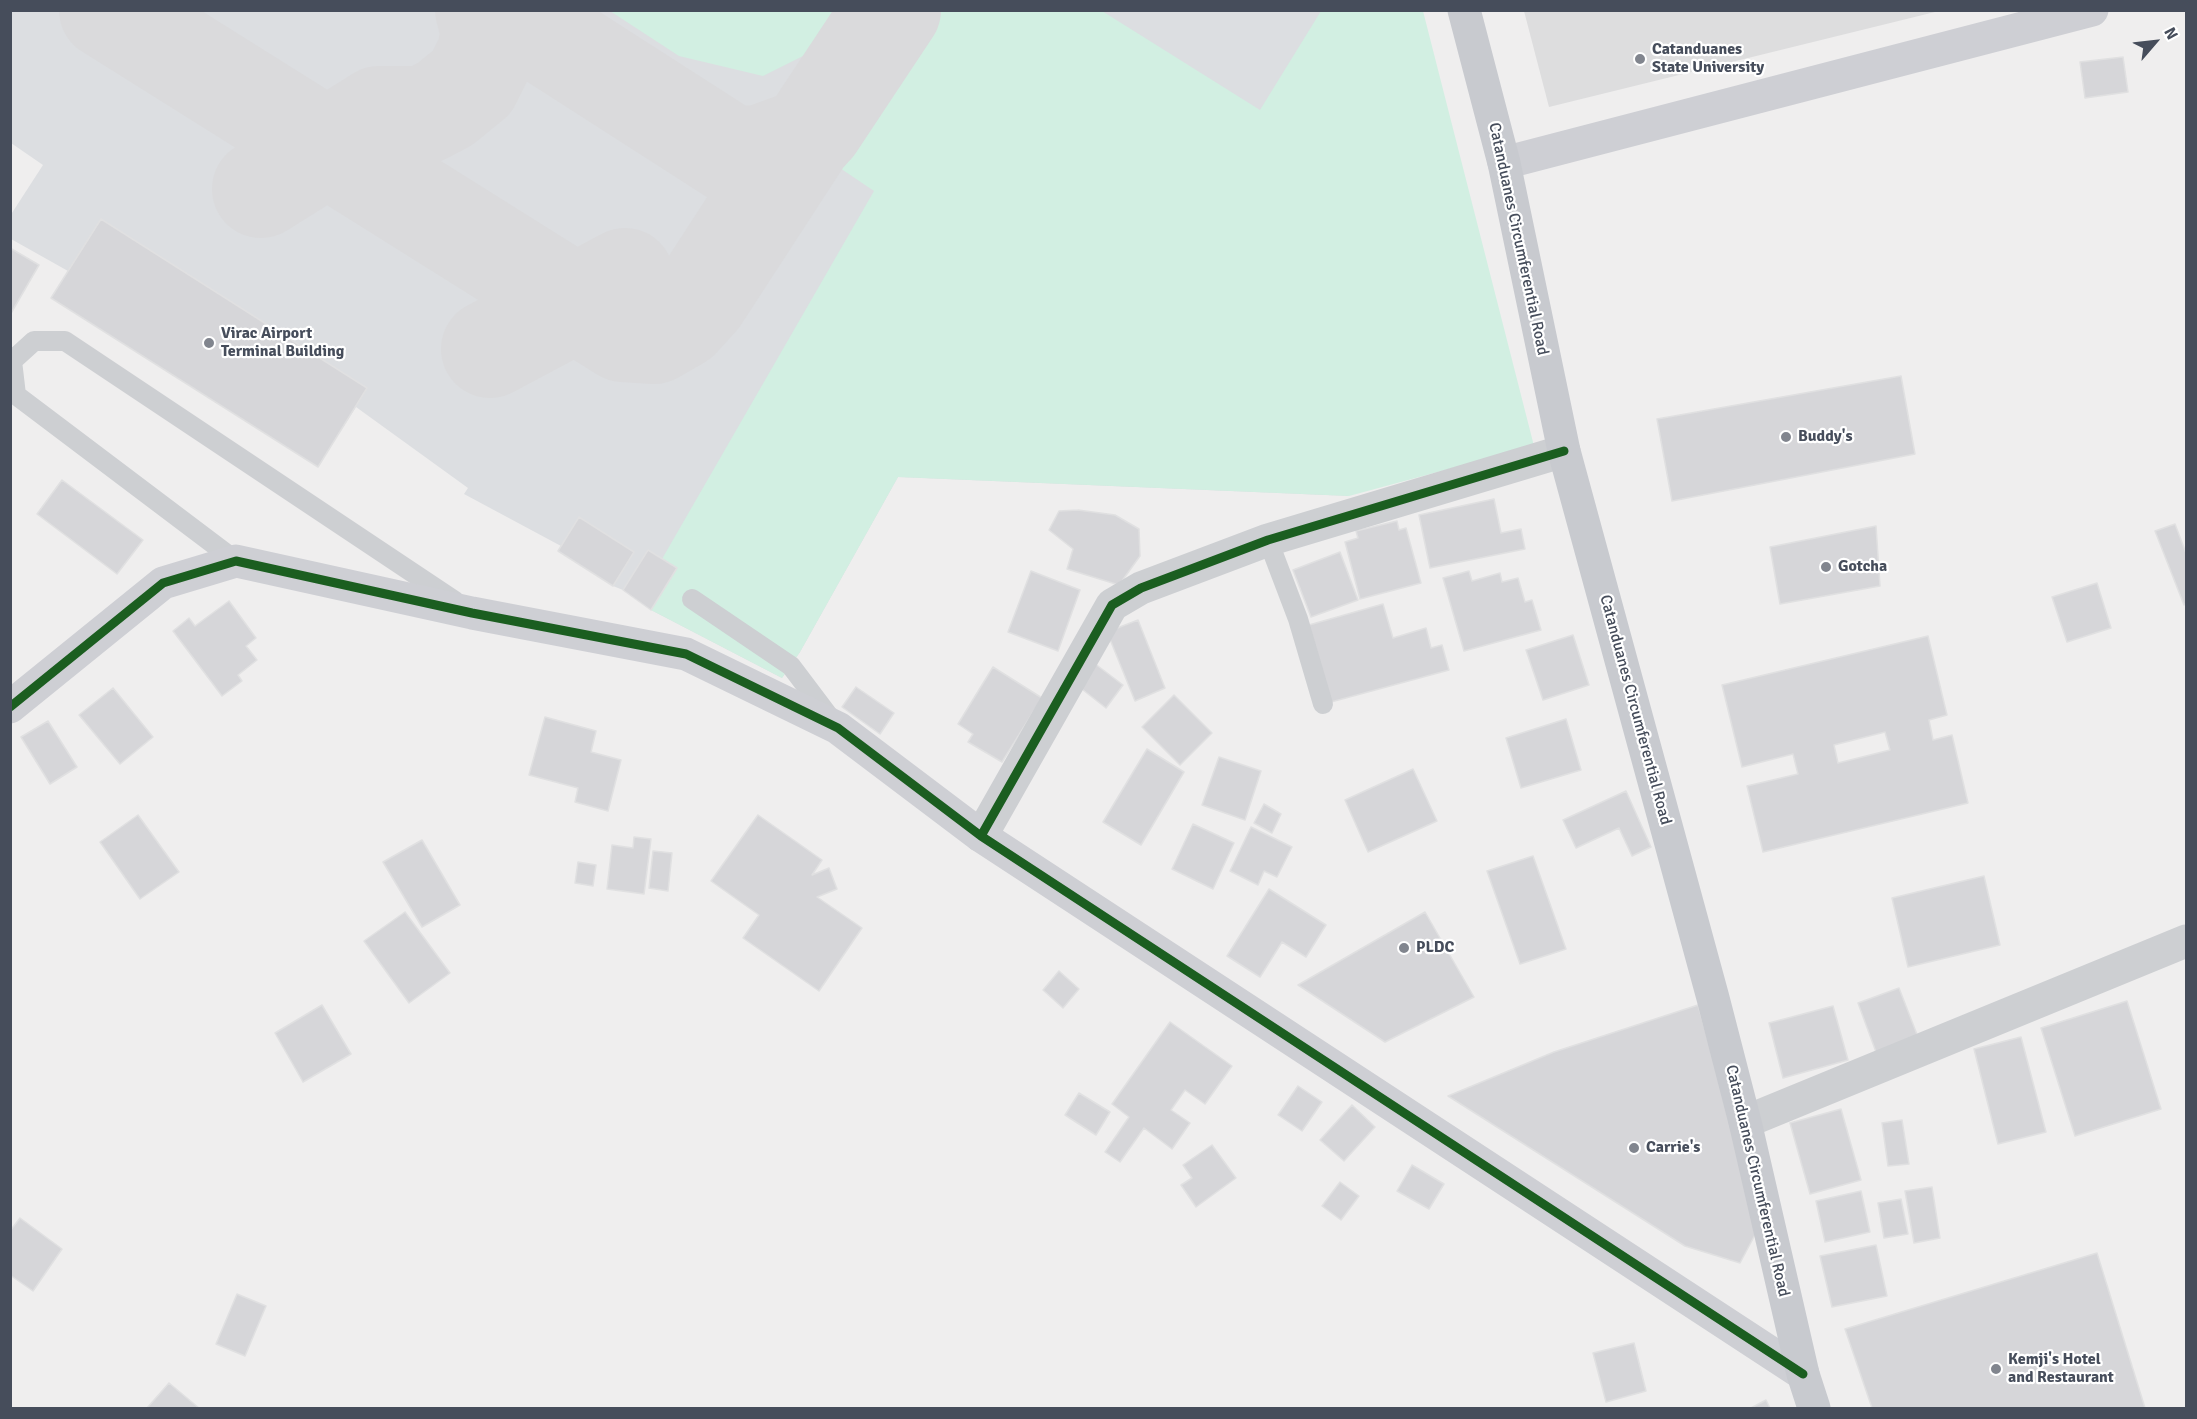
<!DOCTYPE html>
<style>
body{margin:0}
#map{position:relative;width:2197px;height:1419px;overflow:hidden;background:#efeeee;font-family:Signika,sans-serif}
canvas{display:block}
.frame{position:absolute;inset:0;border:12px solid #464d5b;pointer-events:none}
.north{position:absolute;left:2125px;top:12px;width:60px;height:60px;-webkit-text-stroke:4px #fff;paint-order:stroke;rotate:62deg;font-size:16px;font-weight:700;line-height:24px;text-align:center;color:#464d5b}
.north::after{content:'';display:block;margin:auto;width:21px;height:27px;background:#464d5b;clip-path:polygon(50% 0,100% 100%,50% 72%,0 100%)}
</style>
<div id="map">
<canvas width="2197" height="1419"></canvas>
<div class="frame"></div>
<div class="north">N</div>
</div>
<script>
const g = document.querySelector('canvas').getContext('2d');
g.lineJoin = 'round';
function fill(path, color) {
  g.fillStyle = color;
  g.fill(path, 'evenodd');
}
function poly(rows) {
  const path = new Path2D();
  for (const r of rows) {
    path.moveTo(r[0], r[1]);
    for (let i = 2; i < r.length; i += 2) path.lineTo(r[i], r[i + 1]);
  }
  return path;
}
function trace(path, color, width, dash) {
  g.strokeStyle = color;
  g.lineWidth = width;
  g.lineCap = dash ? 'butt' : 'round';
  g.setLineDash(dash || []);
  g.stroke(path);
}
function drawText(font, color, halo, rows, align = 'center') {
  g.font = font + ' Signika,sans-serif';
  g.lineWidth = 4.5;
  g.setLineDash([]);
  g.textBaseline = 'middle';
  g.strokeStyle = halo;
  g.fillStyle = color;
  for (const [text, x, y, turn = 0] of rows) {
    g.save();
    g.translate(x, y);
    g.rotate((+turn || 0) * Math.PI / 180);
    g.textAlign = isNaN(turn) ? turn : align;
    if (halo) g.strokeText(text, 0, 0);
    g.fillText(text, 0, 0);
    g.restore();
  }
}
const education = poly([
 [1524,11,1524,10,1939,11,1549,107]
]);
const airport = poly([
 [11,11,1423,11,1349,496,898,477,800,652,782,678,651,610,623,590,613,586,558,551,561,546,464,494,468,488,356,407,318,467,51,298,68,271,11,239,10,216,43,165,11,143]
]);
const green = poly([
 [610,11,846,11,807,54,763,76,679,56],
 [938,11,1102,11,1260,110,1321,11,1423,11,1534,446,1349,496,898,477,800,652,782,678,651,610,677,569,662,559,874,191,831,162]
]);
const taxiway = poly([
 [108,10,623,333,654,335,680,320,700,298,804,138],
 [506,10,732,155,760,154,804,138,815,126,892,10],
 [261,189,379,115,424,115,445,104,472,82,485,56,490,33,484,10],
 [490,349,625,277]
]);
const building = poly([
 [2123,57,2128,92,2085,98,2080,62,2123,57],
 [101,219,367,388,318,467,51,298,101,219],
 [10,248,39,265,10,315,10,248],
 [1901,376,1915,454,1672,501,1657,419,1901,376],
 [62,480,143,540,117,574,37,514,62,480],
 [1494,499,1501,533,1521,529,1525,549,1430,568,1419,515,1494,499],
 [1078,510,1115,515,1139,529,1140,556,1119,585,1067,569,1073,549,1049,530,1059,511,1078,510],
 [579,517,634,552,613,586,558,551,579,517],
 [1397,521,1399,530,1406,528,1421,583,1360,599,1345,542,1358,538,1356,531,1397,521],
 [2175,524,2186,553,2186,603,2184,605,2155,531,2175,524],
 [1876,526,1880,586,1780,604,1770,547,1876,526],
 [648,550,677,568,651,610,623,590,648,550],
 [1340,552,1358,600,1311,617,1293,570,1340,552],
 [1031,571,1080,590,1058,651,1008,632,1031,571],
 [1469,571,1472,581,1500,573,1502,582,1518,578,1525,602,1532,600,1541,630,1464,651,1443,578,1469,571],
 [2097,583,2111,628,2067,642,2052,597,2097,583],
 [229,601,256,638,246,646,257,660,238,675,242,681,222,696,173,631,189,618,195,626,229,601],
 [1383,604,1393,638,1426,628,1431,648,1442,645,1449,670,1331,702,1309,625,1383,604],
 [1138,620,1165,688,1135,701,1107,632,1138,620],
 [1573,635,1589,685,1543,700,1526,650,1573,635],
 [1928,636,1947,715,1929,720,1933,740,1952,735,1968,803,1763,852,1747,786,1798,774,1793,754,1742,767,1722,685,1928,636],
 [1885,732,1890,750,1838,763,1834,745,1885,732],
 [1094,663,1123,685,1106,708,1078,686,1094,663],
 [993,667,1042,698,1002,762,968,742,973,734,958,724,993,667],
 [856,687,894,713,880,734,842,707,856,687],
 [113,688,153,737,120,764,79,715,113,688],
 [1174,695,1212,733,1180,765,1142,727,1174,695],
 [545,717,596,731,591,752,621,760,608,811,575,802,578,788,529,775,545,717],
 [1566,719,1581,770,1521,788,1506,738,1566,719],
 [48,721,77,767,50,784,21,737,48,721],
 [1147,749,1184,772,1141,845,1103,822,1147,749],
 [1219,757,1261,771,1245,820,1202,805,1219,757],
 [1413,769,1437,821,1368,852,1345,800,1413,769],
 [1626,791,1651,847,1632,856,1619,828,1576,848,1563,820,1626,791],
 [1264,804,1281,814,1272,833,1254,823,1264,804],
 [138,815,179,872,140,899,100,842,138,815],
 [758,815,822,860,812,875,829,868,837,889,817,897,862,928,819,991,743,938,759,915,711,881,758,815],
 [1193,824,1234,843,1213,889,1172,869,1193,824],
 [1251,827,1292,847,1277,877,1264,871,1258,885,1230,871,1251,827],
 [634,837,651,839,644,894,607,889,612,845,633,848,634,837],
 [422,840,460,905,422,927,383,862,422,840],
 [653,851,672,853,668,891,649,888,653,851],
 [1533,856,1566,949,1520,964,1487,871,1533,856],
 [578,862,596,865,593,886,575,883,578,862],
 [1984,876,2000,945,1908,967,1892,898,1984,876],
 [1269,889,1326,925,1306,957,1282,942,1260,977,1227,956,1269,889],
 [405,912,450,973,409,1003,364,941,405,912],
 [1425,912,1474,997,1385,1042,1298,985,1425,912],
 [1059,971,1079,989,1063,1008,1043,990,1059,971],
 [1899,988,1918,1037,1876,1052,1858,1003,1899,988],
 [2127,1001,2161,1109,2075,1136,2041,1028,2127,1001],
 [322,1005,351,1054,303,1082,275,1033,322,1005],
 [1698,1005,1754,1199,1756,1233,1740,1263,1685,1246,1448,1096,1554,1052,1698,1005],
 [1833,1006,1848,1060,1783,1078,1769,1023,1833,1006],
 [1170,1022,1232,1066,1205,1104,1185,1090,1171,1110,1190,1123,1172,1149,1144,1128,1120,1162,1105,1152,1129,1117,1112,1104,1170,1022],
 [2021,1037,2046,1132,1998,1144,1974,1049,2021,1037],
 [1298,1086,1322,1102,1302,1131,1278,1115,1298,1086],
 [1079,1093,1110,1112,1096,1135,1065,1115,1079,1093],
 [1352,1105,1375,1127,1344,1161,1320,1140,1352,1105],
 [1841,1109,1861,1180,1810,1194,1790,1123,1841,1109],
 [1902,1120,1909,1164,1888,1166,1882,1123,1902,1120],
 [1212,1145,1236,1178,1196,1207,1181,1185,1192,1178,1183,1165,1212,1145],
 [1412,1165,1444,1184,1429,1209,1397,1191,1412,1165],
 [1340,1182,1359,1196,1341,1220,1322,1206,1340,1182],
 [1932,1187,1940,1238,1914,1243,1905,1191,1932,1187],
 [1861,1191,1870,1232,1825,1242,1816,1201,1861,1191],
 [1901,1199,1908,1234,1884,1238,1878,1203,1901,1199],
 [20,1218,62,1249,33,1291,10,1275,10,1231,20,1218],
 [1876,1245,1887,1296,1832,1307,1820,1256,1876,1245],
 [2097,1253,2145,1408,1872,1408,1845,1329,2097,1253],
 [237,1294,266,1306,245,1356,216,1344,237,1294],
 [1634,1343,1646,1391,1606,1402,1593,1353,1634,1343],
 [169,1383,199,1408,147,1408,169,1383],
 [1766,1400,1770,1408,1751,1408,1766,1400]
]);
const lane = poly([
 [1268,540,1298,619,1323,704],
 [236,561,16,395,12,361,34,341,65,341,455,601],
 [692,599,791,666,831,719]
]);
const street = poly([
 [981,836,1112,605,1141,588,1268,540,1564,451],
 [1745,1122,2186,941]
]);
const secondary = poly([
 [1504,163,2092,10],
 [10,707,163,583,236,561,472,613,686,654,838,728,981,836,1803,1374]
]);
const primary = poly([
 [1464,10,1504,163,1564,451,1713,998,1745,1122,1803,1374,1814,1408]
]);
const cycleway = poly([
 [10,707,163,583,236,561,472,613,686,654,838,728,981,836,1803,1374],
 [981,836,1112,605,1141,588,1268,540,1564,451]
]);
const markers = [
 [1640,59,6,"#81858e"],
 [209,343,6,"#81858e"],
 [1786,437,6,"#81858e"],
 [1826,567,6,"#81858e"],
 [1404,948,6,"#81858e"],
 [1634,1148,6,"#81858e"],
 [1996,1369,6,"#81858e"]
];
const poiNames = [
 ["Catanduanes",1652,50],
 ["State University",1652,68],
 ["Virac Airport",221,334],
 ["Terminal Building",221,352],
 ["Buddy's",1798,437],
 ["Gotcha",1838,567],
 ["PLDC",1416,948],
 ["Carrie's",1646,1148],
 ["Kemji's Hotel",2008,1360],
 ["and Restaurant",2008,1378]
];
const streetNames = [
 ["Catanduanes Circumferential Road",1518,239,78],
 ["Catanduanes Circumferential Road",1635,710,75],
 ["Catanduanes Circumferential Road",1757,1181,77]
];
fill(education, '#ddddde');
fill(airport, '#dcdee1');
fill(green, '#d2efe2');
trace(taxiway, '#dadadc', 98);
fill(building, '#d6d6d9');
trace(building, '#e0e0e1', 1.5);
trace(lane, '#cdcfd2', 20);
trace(street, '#cdcfd2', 33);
trace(secondary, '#cecfd4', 33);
trace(primary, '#c8cacf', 33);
trace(cycleway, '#1b5e20', 9);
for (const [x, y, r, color] of markers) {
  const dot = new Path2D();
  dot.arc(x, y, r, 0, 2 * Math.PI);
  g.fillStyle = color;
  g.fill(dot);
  trace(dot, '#fff', 2);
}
drawText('bold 16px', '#464d5b', '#fff', poiNames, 'left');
drawText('16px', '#464d5b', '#fff', streetNames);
</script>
